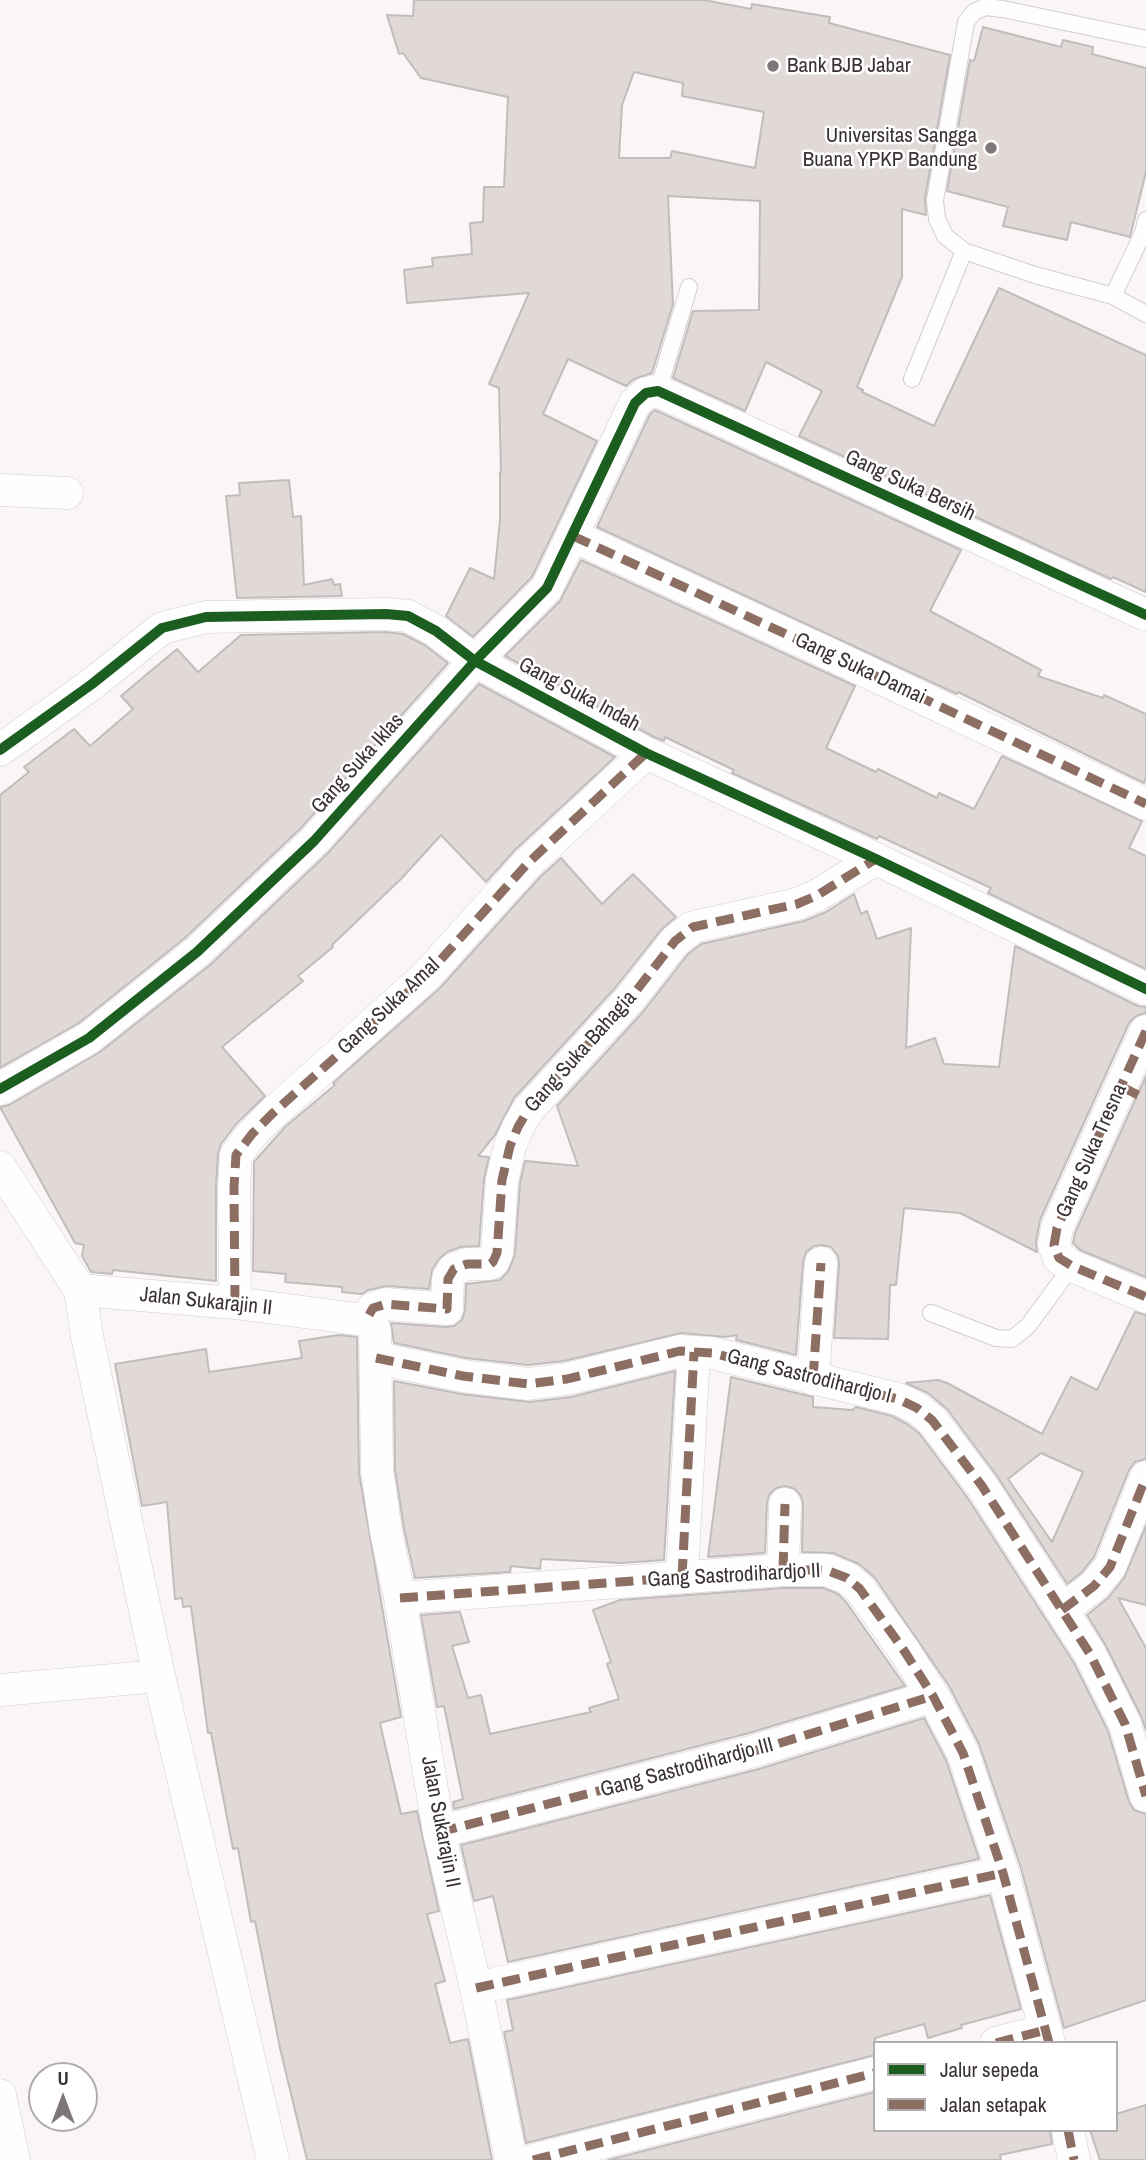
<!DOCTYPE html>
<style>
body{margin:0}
#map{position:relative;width:1146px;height:2160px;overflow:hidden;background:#fbf6f6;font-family:"Archivo Narrow",sans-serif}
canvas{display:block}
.legend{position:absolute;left:873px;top:2041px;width:245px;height:91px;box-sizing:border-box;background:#fff;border:2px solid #b0adad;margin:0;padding:9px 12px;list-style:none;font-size:21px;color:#3a3233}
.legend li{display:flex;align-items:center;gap:14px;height:35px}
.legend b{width:35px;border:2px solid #b0adad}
.north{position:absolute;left:28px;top:2062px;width:70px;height:70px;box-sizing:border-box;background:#fff;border:2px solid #b0adad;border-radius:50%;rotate:0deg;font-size:19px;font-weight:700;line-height:28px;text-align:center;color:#3a3233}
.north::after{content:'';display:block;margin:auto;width:24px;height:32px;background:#7e7777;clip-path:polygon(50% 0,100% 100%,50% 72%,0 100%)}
</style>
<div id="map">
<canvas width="1146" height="2160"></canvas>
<ul class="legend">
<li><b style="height:9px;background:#1b5e20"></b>Jalur sepeda</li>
<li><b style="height:9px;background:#8d6e63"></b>Jalan setapak</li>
</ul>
<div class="north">U</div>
</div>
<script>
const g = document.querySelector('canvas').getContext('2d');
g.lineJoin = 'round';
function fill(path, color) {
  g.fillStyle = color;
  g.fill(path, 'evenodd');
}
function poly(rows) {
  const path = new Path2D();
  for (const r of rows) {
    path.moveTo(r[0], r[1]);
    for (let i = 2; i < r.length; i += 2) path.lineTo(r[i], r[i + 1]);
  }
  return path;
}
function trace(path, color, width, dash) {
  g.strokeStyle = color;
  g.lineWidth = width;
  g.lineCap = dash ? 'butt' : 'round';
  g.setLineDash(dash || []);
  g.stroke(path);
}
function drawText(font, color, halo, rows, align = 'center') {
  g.font = font + ' "Archivo Narrow",sans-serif';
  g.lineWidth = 5;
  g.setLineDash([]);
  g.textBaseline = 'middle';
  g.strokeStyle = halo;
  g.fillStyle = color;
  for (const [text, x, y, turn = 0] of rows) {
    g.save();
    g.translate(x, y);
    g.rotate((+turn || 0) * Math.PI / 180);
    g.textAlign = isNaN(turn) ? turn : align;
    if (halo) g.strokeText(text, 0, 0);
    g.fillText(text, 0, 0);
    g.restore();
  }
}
const building = poly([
 [414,0,704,0,751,9,752,4,830,17,829,23,950,55,925,198,926,215,902,209,902,277,857,387,863,390,862,392,934,426,999,288,1146,355,1146,592,1113,577,1111,579,799,436,822,391,766,362,745,411,673,378,693,311,759,310,760,201,668,196,673,304,652,373,634,379,626,386,568,359,543,414,597,441,532,577,473,637,446,616,470,568,494,579,500,520,500,472,501,473,499,388,489,384,529,293,407,303,404,270,433,266,432,258,472,254,470,223,483,222,484,187,504,187,508,97,421,78,403,53,399,54,387,15,413,16,414,0],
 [634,72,683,83,682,96,764,112,755,168,672,151,670,158,619,158,622,105,634,72],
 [983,27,1061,47,1063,40,1093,47,1092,54,1146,68,1146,172,1130,237,1071,222,1067,240,1003,226,1008,207,947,191,970,60,974,61,983,27],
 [655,410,961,550,930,611,1041,670,1038,676,1103,698,1104,695,1146,714,1146,777,1144,783,958,692,957,694,597,527,650,414,655,410],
 [289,480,293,517,301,516,304,585,332,579,334,585,340,584,342,596,237,598,226,496,240,495,239,483,289,480],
 [581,560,855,686,826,748,876,772,878,769,937,798,939,793,974,809,1002,756,1142,821,1129,848,1146,856,1146,969,988,893,991,888,879,836,877,839,732,773,734,770,665,737,664,741,654,737,505,656,560,601,581,560],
 [385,632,403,634,426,646,448,663,301,828,185,938,79,1023,0,1068,0,795,29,772,24,767,74,729,90,746,133,709,121,696,177,649,198,672,241,635,385,632],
 [479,684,615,757,515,850,486,882,441,835,402,878,332,945,333,947,298,976,303,981,222,1047,265,1096,237,1123,221,1144,218,1153,216,1187,216,1281,113,1270,112,1274,91,1272,82,1256,84,1245,75,1243,0,1107,9,1105,100,1052,210,965,328,853,479,684],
 [561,858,602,904,633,874,676,917,661,930,615,988,514,1098,495,1135,478,1156,489,1157,484,1179,479,1246,460,1247,447,1252,439,1259,432,1270,429,1289,387,1286,368,1290,362,1294,342,1292,342,1287,285,1282,286,1274,253,1271,254,1162,286,1126,335,1085,333,1083,440,988,541,876,561,858],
 [854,894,861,914,867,911,877,939,911,928,906,1048,935,1038,944,1064,999,1067,1015,946,1138,1006,1146,1007,1146,1013,1136,1016,1129,1023,1040,1220,1036,1242,1037,1252,960,1213,904,1208,896,1285,890,1285,888,1339,834,1338,839,1264,838,1256,831,1247,822,1245,814,1246,806,1252,803,1262,796,1355,736,1340,737,1335,725,1337,681,1333,564,1361,528,1365,466,1358,394,1343,391,1323,445,1327,454,1326,462,1320,465,1310,466,1284,500,1280,509,1270,515,1254,520,1183,525,1161,578,1166,557,1106,643,1012,688,954,701,944,804,921,826,912,854,894],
 [1146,1076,1146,1277,1080,1250,1073,1243,1075,1233,1146,1076],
 [1135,1312,1146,1315,1146,1459,1135,1462,1129,1470,1094,1557,1081,1573,1067,1584,997,1476,947,1409,928,1393,906,1383,938,1380,947,1383,1042,1434,1071,1377,1097,1390,1135,1312],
 [1041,1453,1083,1472,1052,1542,1008,1479,1041,1453],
 [339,1335,357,1337,359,1473,401,1717,380,1723,401,1814,417,1811,439,1911,427,1914,445,1981,435,1984,450,2043,468,2039,492,2160,307,2160,280,2048,255,1921,251,1922,238,1848,233,1849,211,1733,208,1733,191,1606,183,1607,182,1598,175,1599,167,1502,142,1506,115,1364,206,1349,209,1372,302,1358,299,1341,339,1335],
 [675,1371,664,1560,621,1563,541,1559,540,1569,511,1566,510,1572,415,1578,404,1529,395,1469,394,1381,461,1394,530,1402,571,1397,675,1371],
 [731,1377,813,1397,813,1407,852,1410,856,1407,892,1416,907,1424,919,1433,967,1497,1074,1663,1108,1731,1129,1802,1134,1810,1146,1814,1146,2000,1064,2028,1021,1868,979,1744,949,1686,875,1578,859,1564,833,1553,802,1552,803,1504,801,1496,795,1489,785,1486,776,1488,769,1495,767,1503,765,1553,708,1557,731,1377],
 [1146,1526,1146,1605,1118,1598,1146,1648,1146,1730,1141,1716,1106,1646,1087,1615,1108,1598,1124,1578,1146,1526],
 [784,1588,823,1588,838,1594,846,1602,905,1686,749,1733,454,1809,453,1802,463,1799,444,1706,437,1707,421,1615,460,1612,469,1642,452,1646,468,1698,481,1695,490,1734,591,1712,589,1708,619,1699,607,1664,611,1662,593,1610,620,1600,784,1588],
 [924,1718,946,1760,979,1859,508,1962,493,1896,474,1901,461,1845,759,1769,924,1718],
 [990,1895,1021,2009,961,2025,962,2028,928,2038,924,2024,875,2038,875,2055,526,2143,504,2032,513,2030,507,2000,990,1895],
 [875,2092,875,2130,1050,2130,1052,2144,1000,2155,1001,2160,608,2160,875,2092],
 [1146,2105,1146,2160,1100,2160,1090,2130,1116,2130,1116,2114,1146,2105]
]);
const lane = poly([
 [1146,39,1003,9,985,7,974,12,966,22,935,200,937,219,945,236,964,251,1035,275,1113,296,1143,233,1146,220],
 [1113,296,1146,314],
 [912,379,964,251],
 [658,391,689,287],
 [931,1313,996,1338,1012,1339,1028,1326,1072,1266]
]);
const street = poly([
 [0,490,67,493],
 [573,536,825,652,1146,804],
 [0,750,92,684,162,628,206,617,386,614,408,616,436,631,475,661,646,753,876,859,1146,989],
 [1146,1031,1057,1228,1054,1245,1059,1258,1072,1266,1146,1297],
 [0,1089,89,1038,197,952,314,841,475,661,547,588,635,403,646,393,658,391,1146,615],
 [0,1167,80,1290,87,1336,159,1676,273,2160],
 [80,1290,235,1303,365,1320,372,1325,375,1331,377,1470,386,1532,400,1598,439,1832,476,1988,511,2160],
 [235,1303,234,1187,236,1155,252,1134,273,1113,426,976,528,863,646,753],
 [365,1320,373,1308,386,1304,447,1309,448,1279,454,1269,467,1264,490,1264,493,1262,497,1253,502,1180,510,1146,518,1127,528,1110,629,1000,675,941,693,927,797,904,816,896,876,859],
 [376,1358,463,1376,528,1384,567,1379,680,1351,712,1353,898,1399,917,1408,932,1420,982,1486,1090,1654,1125,1724,1146,1796],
 [813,1379,821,1263],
 [783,1570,785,1504],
 [682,1577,694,1352],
 [400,1598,783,1570,826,1570,847,1578,860,1589,903,1649,933,1696,963,1753,1003,1873,1049,2043],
 [1062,1610,1094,1586,1110,1567,1146,1477],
 [0,1690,159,1676],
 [439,1832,754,1751,933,1696],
 [476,1988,1003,1873],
 [996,2043,1046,2030],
 [0,2095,14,2160],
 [1068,2130,1074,2160],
 [533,2160,875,2073]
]);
const quiet = poly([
 [573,536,825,652,1146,804],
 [1146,1031,1057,1228,1054,1245,1059,1258,1072,1266,1146,1297],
 [1122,1087,1146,1099],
 [235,1303,234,1187,236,1155,252,1134,273,1113,426,976,528,863,646,753],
 [369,1315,373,1308,386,1304,447,1309,448,1279,454,1269,467,1264,490,1264,493,1262,497,1253,502,1180,510,1146,518,1127,528,1110,629,1000,675,941,693,927,797,904,816,896,876,859],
 [376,1358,463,1376,528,1384,567,1379,680,1351,712,1353,898,1399,917,1408,932,1420,982,1486,1090,1654,1125,1724,1146,1796],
 [813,1379,821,1263],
 [783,1570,785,1504],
 [682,1577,694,1352],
 [400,1598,783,1570,826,1570,847,1578,860,1589,903,1649,933,1696,963,1753,1003,1873,1049,2043],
 [1062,1610,1094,1586,1110,1567,1146,1477],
 [439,1832,754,1751,933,1696],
 [476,1988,1003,1873],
 [996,2043,1046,2030],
 [1068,2130,1074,2160],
 [533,2160,875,2073]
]);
const cycleway = poly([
 [0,750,92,684,162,628,206,617,386,614,408,616,436,631,475,661,646,753,876,859,1146,989],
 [0,1089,89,1038,197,952,314,841,475,661,547,588,635,403,646,393,658,391,1146,615]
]);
const markers = [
 [773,66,7,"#7e7777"],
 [991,148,7,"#7e7777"]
];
const poiNames = [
 ["Bank BJB Jabar",787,66],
 ["Universitas Sangga",977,136,"right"],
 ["Buana YPKP Bandung",977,160,"right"]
];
const streetNames = [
 ["Gang Suka Bersih",910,486,25],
 ["Gang Suka Damai",860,669,25],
 ["Gang Suka Indah",579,695,28],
 ["Gang Suka Iklas",358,764,-48],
 ["Gang Suka Amal",389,1007,-43],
 ["Gang Suka Bahagia",581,1052,-48],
 ["Gang Suka Tresna",1092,1151,-66],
 ["Jalan Sukarajin II",206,1302,6],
 ["Gang Sastrodihardjo I",809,1377,14],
 ["Gang Sastrodihardjo II",734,1576,-3],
 ["Gang Sastrodihardjo III",687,1768,-15],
 ["Jalan Sukarajin II",440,1822,79]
];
fill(building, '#e0d9d8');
trace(building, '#c2bcbc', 2);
trace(lane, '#d3cdce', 18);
trace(street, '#d3cdce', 33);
trace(lane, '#fefefe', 16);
trace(street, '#fefefe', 32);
trace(quiet, '#8d6e63', 9, [18, 9]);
trace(cycleway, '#1b5e20', 10);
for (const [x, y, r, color] of markers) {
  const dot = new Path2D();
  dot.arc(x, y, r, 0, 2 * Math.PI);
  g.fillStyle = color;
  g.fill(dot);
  trace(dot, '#fff', 2.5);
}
drawText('21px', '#3a3233', '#fff', poiNames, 'left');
drawText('21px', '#3a3233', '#fff', streetNames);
</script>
